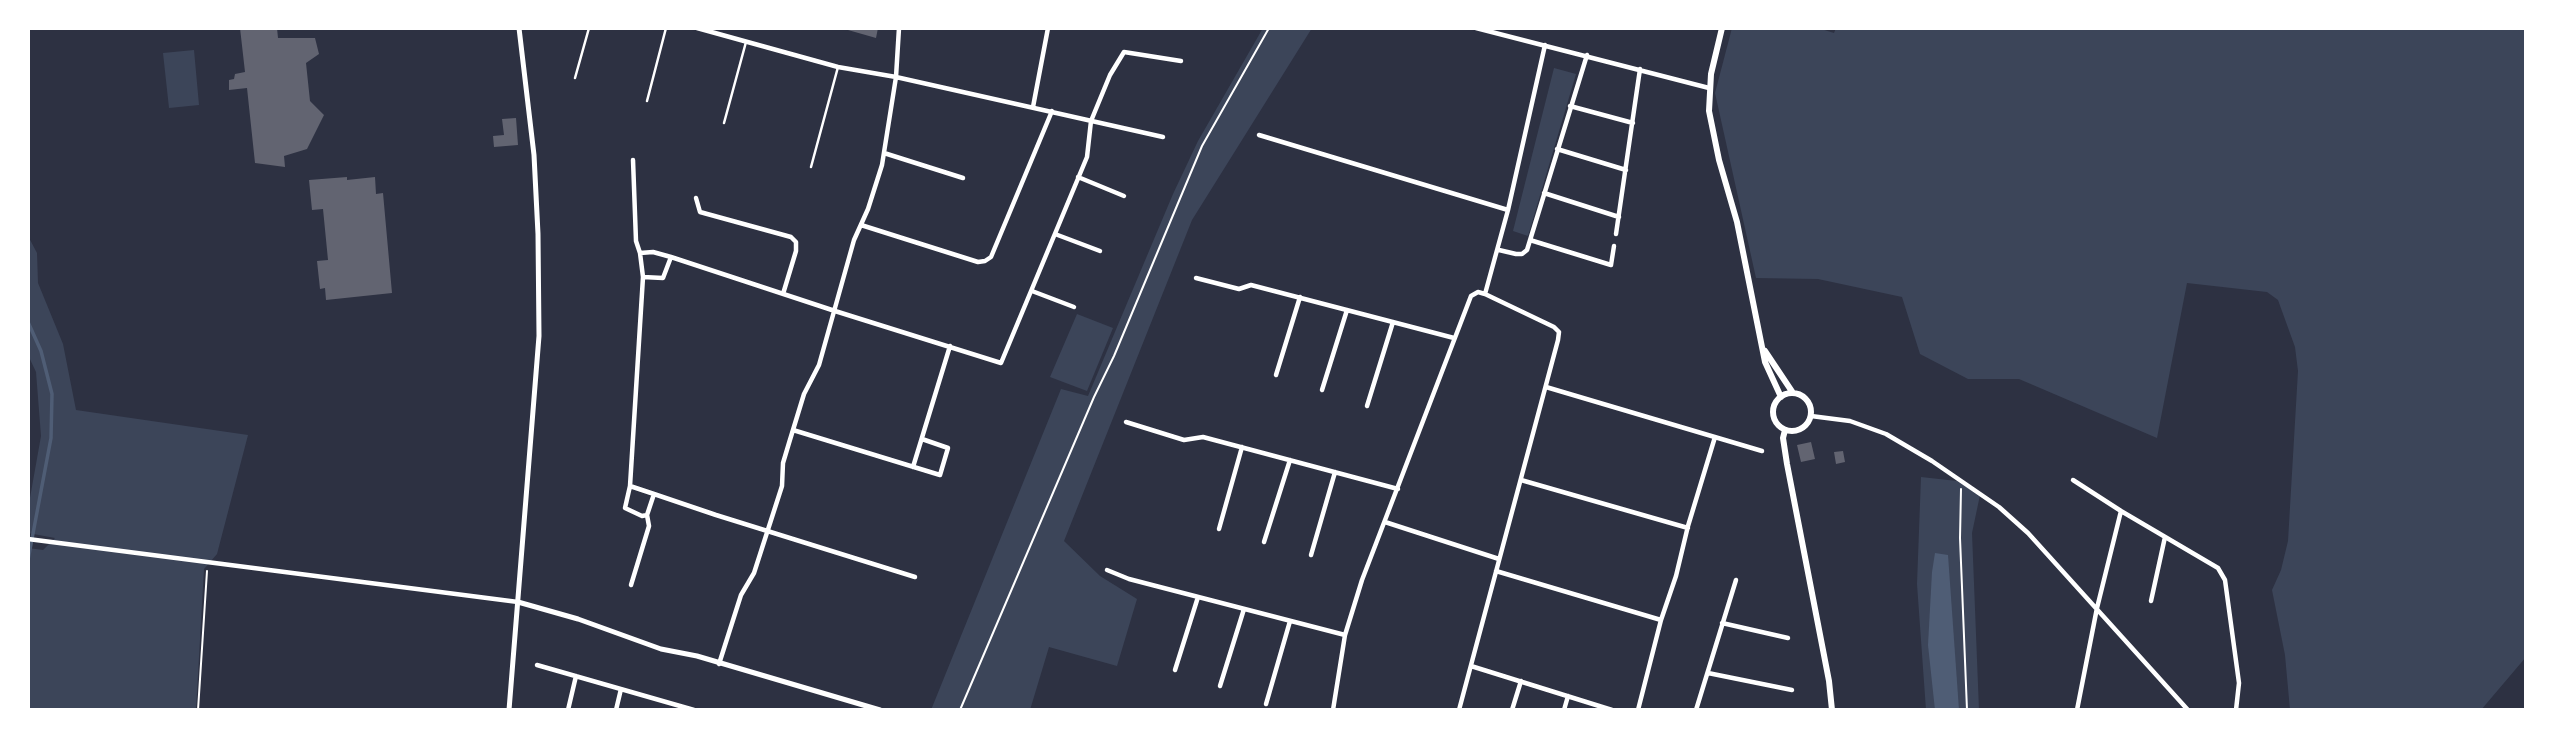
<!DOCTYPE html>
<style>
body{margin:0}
#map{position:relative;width:2554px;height:738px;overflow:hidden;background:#2d3142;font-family:Montserrat,sans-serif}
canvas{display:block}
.frame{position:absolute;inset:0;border:30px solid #fff;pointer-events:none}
</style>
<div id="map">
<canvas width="2554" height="738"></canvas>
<div class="frame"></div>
</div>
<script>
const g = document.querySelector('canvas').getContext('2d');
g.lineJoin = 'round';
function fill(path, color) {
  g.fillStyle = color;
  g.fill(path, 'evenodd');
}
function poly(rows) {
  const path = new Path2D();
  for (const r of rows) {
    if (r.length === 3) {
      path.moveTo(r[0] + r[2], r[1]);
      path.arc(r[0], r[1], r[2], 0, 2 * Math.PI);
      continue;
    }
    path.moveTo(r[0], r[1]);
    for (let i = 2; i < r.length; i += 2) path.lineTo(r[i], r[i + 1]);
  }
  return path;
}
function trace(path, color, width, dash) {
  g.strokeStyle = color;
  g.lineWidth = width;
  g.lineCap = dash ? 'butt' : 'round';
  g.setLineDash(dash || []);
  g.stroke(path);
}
const green = poly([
 [1263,28,1312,28,1192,220,1064,541,1100,576,1137,599,1117,666,1049,647,1030,710,931,710,1061,389,1088,396,1173,194,1198,141],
 [1732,28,1818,28,1834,33,1836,28,2526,28,2526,657,2481,710,2290,710,2285,655,2272,590,2281,570,2288,541,2298,371,2295,347,2278,300,2267,292,2187,283,2157,438,2019,379,1968,379,1920,354,1902,297,1818,279,1756,278,1715,93],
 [194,50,199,105,169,108,163,53],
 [1554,68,1576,74,1528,236,1513,231],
 [28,236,37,253,38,283,63,344,76,410,248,435,217,554,204,569,196,710,28,710,28,548,43,550,55,538,28,533,28,509,41,436,36,372,28,355],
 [1077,314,1113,328,1087,391,1050,377],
 [1921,477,1957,481,1980,495,1972,533,1979,710,1926,710,1917,584]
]);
const water = poly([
 [1935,553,1948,555,1959,710,1935,710,1928,645,1932,572]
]);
const stream = poly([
 [28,322,41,351,52,394,51,438,28,560]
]);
const building = poly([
 [240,28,277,28,278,38,315,38,319,54,306,63,310,101,324,115,307,149,284,156,285,167,255,163,247,88,229,90,229,80,234,79,235,74,245,72],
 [841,28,878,28,876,38],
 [516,118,518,145,494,147,493,136,504,135,502,119],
 [347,177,347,180,375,177,376,194,383,193,392,293,326,300,325,288,320,289,317,261,328,260,323,209,312,210,309,180],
 [1811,442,1815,459,1801,462,1797,445],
 [1843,451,1845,462,1836,464,1834,452]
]);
const path = poly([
 [1961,489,1960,538,1967,710],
 [198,710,207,571],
 [960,710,1094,397,1114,356,1202,146,1269,28]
]);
const service = poly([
 [575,78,589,28],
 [647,101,666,28],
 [724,123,746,42],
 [811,167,838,67]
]);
const minor = poly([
 [697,28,838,67,896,77,1163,137],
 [1476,28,1709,88],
 [1570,106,1633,123],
 [1033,107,1048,28],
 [1259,135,1508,210],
 [1557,149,1626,170],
 [884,153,963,178],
 [633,160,636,241,640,253],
 [1078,177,1124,196],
 [1544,193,1619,217],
 [696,198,700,212,791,237,796,242,796,251,783,294],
 [861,225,978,262,985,261,991,257,1052,111],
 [1055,234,1100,251],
 [1616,234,1640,69],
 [1530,240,1611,265,1614,246],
 [1499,250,1516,254,1522,254,1527,250,1587,55],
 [671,257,663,278,643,277,640,253,653,252,671,257,744,281,835,311,1001,363,1087,157,1091,121,1110,75,1124,52,1181,61],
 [1196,278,1239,289,1251,285,1454,338],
 [1032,291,1074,307],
 [1276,375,1300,297],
 [1546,387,1762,451],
 [1322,390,1347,310],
 [1367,406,1393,322],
 [1811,416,1850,421,1886,434,1932,461,1999,507,2028,533,2188,710],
 [1126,422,1184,440,1203,437,1398,489],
 [793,430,940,475,948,448,922,439],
 [913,467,950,346],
 [1521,480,1688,528],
 [2073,480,2121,511],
 [630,486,643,277],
 [654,494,647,515,642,516,625,508,630,486,654,494,716,515,915,577],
 [1385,522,1499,559],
 [1219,529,1242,447],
 [28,539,518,602],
 [1264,542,1290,460],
 [1311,555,1335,472],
 [1107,570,1129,579,1345,635],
 [1496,571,1661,620],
 [631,585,649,526,647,515],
 [2151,601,2165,537],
 [1722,623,1788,638],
 [719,664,741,595,754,573,782,486,783,463,789,443,804,394,819,365,854,240,868,209,882,165,896,77,899,28],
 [537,665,694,710],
 [1471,666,1612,710],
 [1175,670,1198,597],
 [1708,673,1792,690],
 [1220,686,1244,609],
 [1266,704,1290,621],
 [568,710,576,676],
 [616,710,621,689],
 [1333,710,1345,635,1362,580,1471,296,1478,292,1485,294],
 [1459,710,1558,340,1559,332,1554,327,1485,294,1508,210,1545,45],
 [1512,710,1521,681],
 [1564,710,1568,696],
 [1638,710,1661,620,1676,576,1688,526,1715,437],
 [1696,710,1736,580],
 [2077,710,2097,608,2121,511,2218,568,2225,580,2239,683,2236,710]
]);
const tertiary = poly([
 [518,602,578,619,661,649,697,656,880,710],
 [509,710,539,336,538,234,534,155,519,28]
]);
const secondary = poly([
 [1722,28,1711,74,1709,111,1719,160,1737,222,1765,362,1781,397],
 [1765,351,1793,393],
 [1792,412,19],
 [1785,430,1783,438,1787,464,1829,681,1832,710]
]);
fill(green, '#3c4559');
fill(water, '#4f5d75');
trace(stream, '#4f5d75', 3.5);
fill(building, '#626471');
trace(path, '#fff', 2);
trace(service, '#fff', 2.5);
trace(minor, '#fff', 4.5);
trace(tertiary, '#fff', 5);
trace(secondary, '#fff', 6);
</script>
